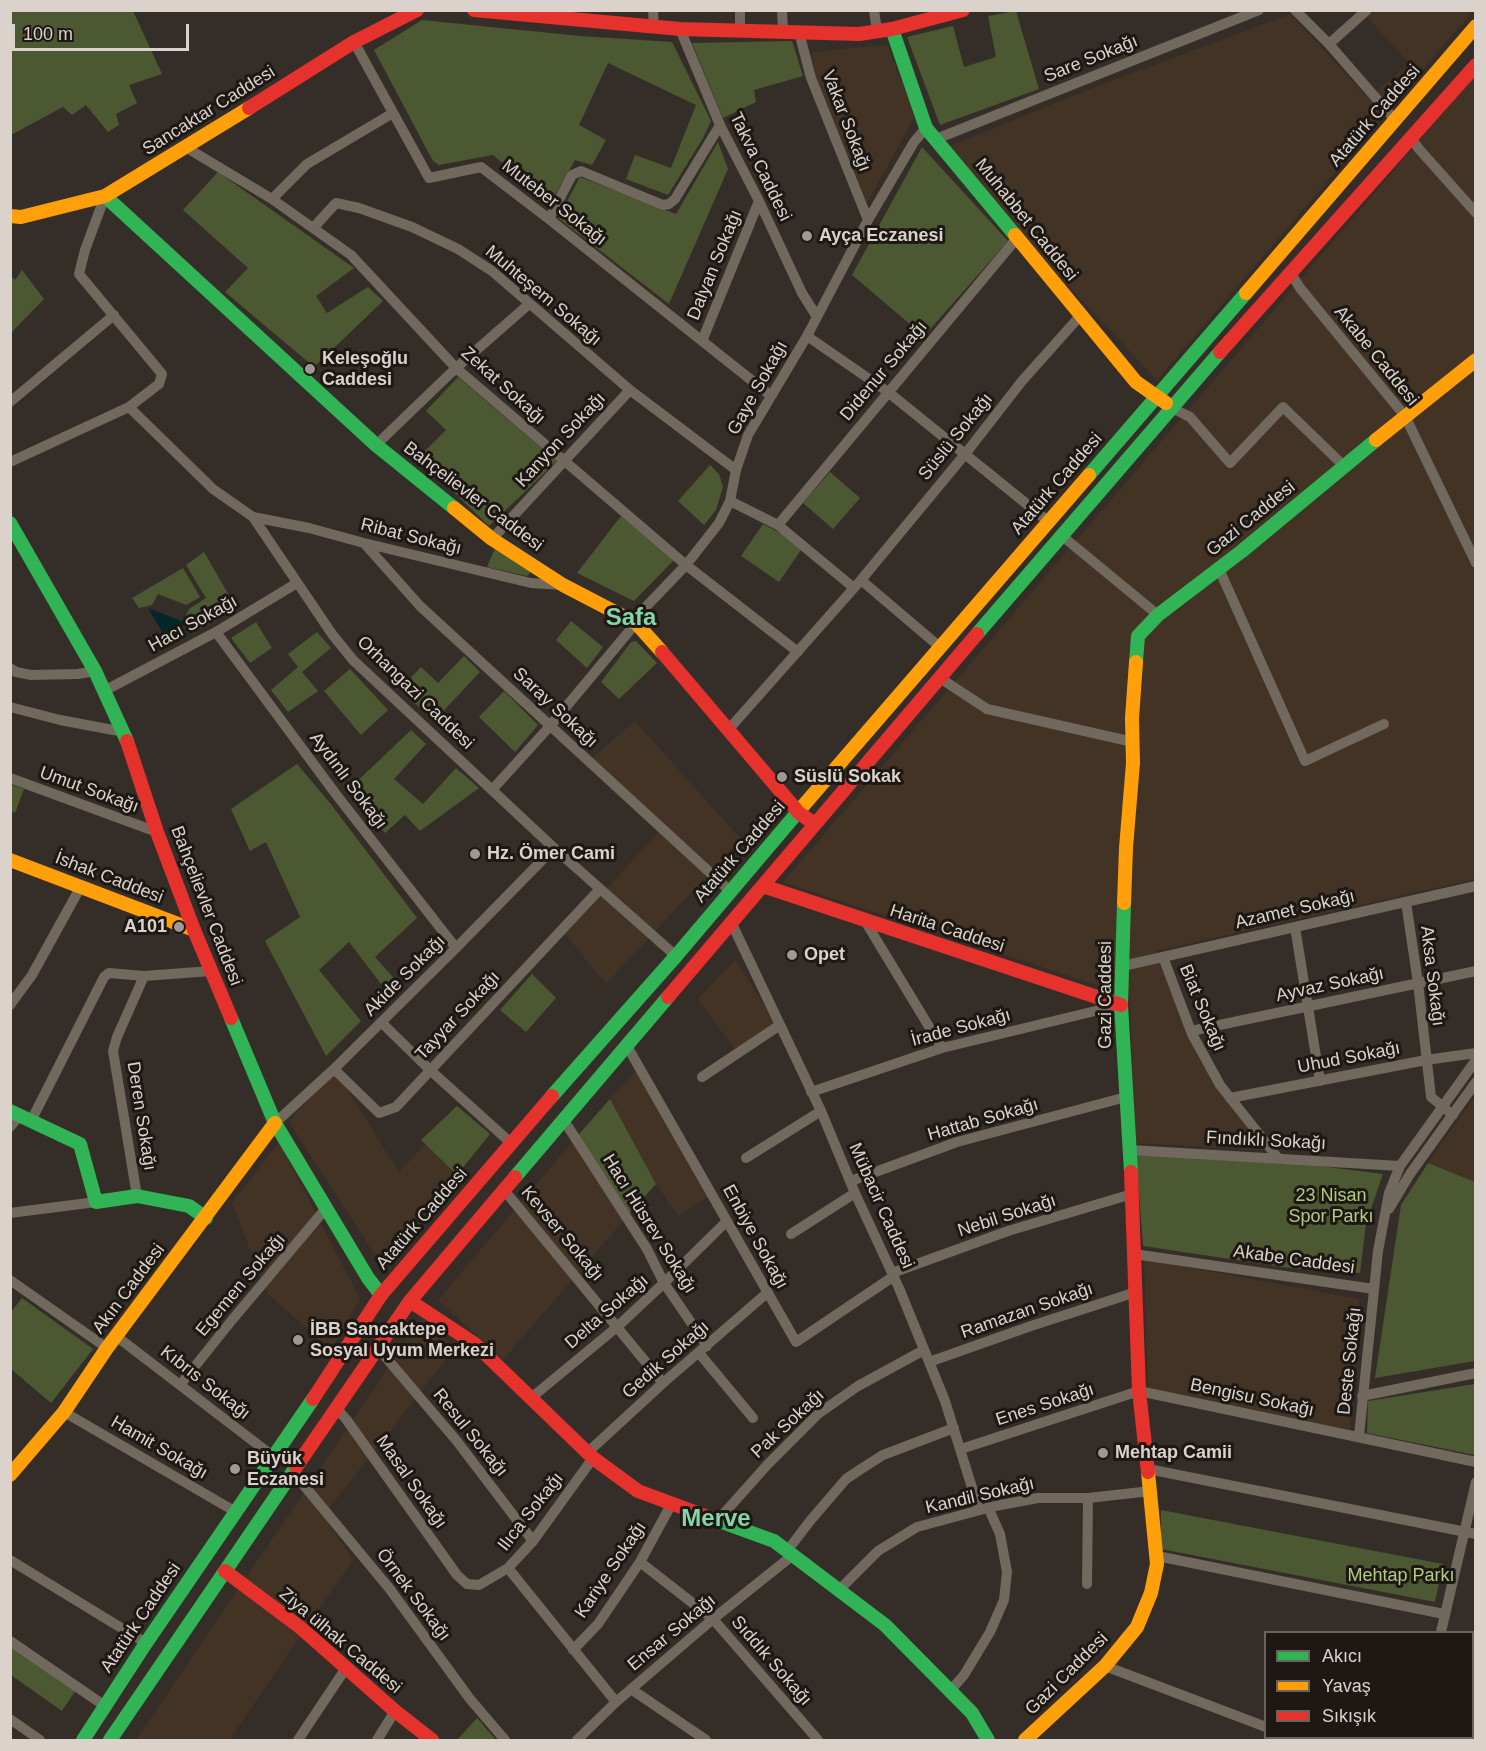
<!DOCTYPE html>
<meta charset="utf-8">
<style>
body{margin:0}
#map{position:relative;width:1486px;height:1751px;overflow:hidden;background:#352e28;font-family:Helvetica,sans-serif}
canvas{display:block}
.frame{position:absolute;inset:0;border:12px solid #dad2cb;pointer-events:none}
.legend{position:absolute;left:1264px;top:1631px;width:210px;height:108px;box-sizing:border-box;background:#1d1813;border:2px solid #69625d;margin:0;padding:8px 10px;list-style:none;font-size:18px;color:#dad2cb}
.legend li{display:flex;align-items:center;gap:12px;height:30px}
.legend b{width:30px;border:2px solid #69625d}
.scale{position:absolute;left:12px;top:24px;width:177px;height:27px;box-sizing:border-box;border:3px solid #dad2cb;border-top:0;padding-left:8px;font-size:18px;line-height:21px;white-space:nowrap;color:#dad2cb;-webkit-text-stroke:4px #1d1813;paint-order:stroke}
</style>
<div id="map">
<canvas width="1486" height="1751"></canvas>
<div class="frame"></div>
<ul class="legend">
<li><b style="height:8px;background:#30b455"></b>Akıcı</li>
<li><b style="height:8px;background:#ff9f0a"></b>Yavaş</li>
<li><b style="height:8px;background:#e5322d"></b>Sıkışık</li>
</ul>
<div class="scale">100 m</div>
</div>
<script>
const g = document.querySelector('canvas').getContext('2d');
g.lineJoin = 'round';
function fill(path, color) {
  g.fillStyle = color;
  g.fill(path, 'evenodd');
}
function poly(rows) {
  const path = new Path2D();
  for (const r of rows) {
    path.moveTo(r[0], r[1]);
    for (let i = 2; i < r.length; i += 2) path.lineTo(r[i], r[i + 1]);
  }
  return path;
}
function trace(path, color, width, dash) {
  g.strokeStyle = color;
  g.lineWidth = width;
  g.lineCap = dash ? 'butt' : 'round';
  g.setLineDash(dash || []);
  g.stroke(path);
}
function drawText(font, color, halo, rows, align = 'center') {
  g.font = font + ' Helvetica,sans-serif';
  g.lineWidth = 6;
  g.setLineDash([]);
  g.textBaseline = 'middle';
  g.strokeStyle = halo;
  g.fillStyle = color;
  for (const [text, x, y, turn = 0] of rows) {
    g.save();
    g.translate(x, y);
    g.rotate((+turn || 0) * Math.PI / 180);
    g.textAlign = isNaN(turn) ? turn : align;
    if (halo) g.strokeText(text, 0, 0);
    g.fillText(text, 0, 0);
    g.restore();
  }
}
const built = poly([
 [1375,11,1473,11,1157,380,1027,242,945,148,1093,88,1290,14,1368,98,1410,64,1367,17],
 [887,45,912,108,913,119,867,203,815,76,812,52],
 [1475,76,1475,879,1156,951,1160,965,1200,1061,1263,1150,1135,1143,1130,996,783,882],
 [635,721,741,839,606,984,565,934,665,825,591,759],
 [735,960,776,1023,735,1050,698,999],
 [639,1068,711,1195,678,1216,656,1184,610,1099],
 [335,1070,399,1172,426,1144,457,1175,380,1263,289,1122],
 [1475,1096,1475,1182,1428,1163],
 [573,1141,628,1215,503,1360,438,1300],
 [279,1142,360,1299,331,1350,267,1293,232,1203],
 [1144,1259,1359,1299,1350,1430,1148,1392],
 [422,1318,455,1348,323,1516,353,1560,229,1740,136,1740]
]);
const green = poly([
 [11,10,133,11,162,74,129,85,137,103,116,114,119,125,108,132,86,105,72,115,63,107,11,135],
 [1016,11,1039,89,940,125,907,37,953,26,964,67,996,57,988,16],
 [422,20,580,36,672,42,711,121,703,138,668,195,626,179,635,155,671,168,696,105,608,63,579,125,606,140,592,165,575,160,550,204,493,155,439,165,433,161,374,50],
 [792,41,803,76,754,90,756,102,723,118,692,43],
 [718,142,728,169,669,304,558,218,580,177,676,214],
 [922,147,1008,241,924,336,852,275],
 [218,172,354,268,316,296,327,313,368,287,383,301,314,367,225,292,248,268,183,210],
 [22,270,44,299,11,333,11,276,15,280],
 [458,377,557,461,489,526,418,458,446,430,426,411],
 [710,465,719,474,723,487,716,510,704,525,678,501],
 [830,472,860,498,833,529,803,503],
 [621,516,674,560,634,601,577,573],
 [763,524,784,535,801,550,779,582,741,556],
 [495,548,530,569,530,573,527,576,487,567],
 [204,552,237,609,192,633,191,620,185,618,189,609,206,598,186,565],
 [183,568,200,597,186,605,158,594,152,605,139,608,132,598],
 [571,621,603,647,587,668,556,640],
 [256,622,272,648,250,663,231,638],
 [317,632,331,648,302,672,318,691,288,712,271,690,298,667,288,654],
 [636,641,657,663,619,699,601,682,631,642],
 [464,656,480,672,434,721,400,689,421,667,438,683],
 [350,669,388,710,361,735,324,691],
 [504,691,538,725,515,752,479,717],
 [411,730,426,744,394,779,423,804,456,768,479,788,420,831,405,815,385,833,348,790],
 [297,764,330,803,417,918,375,957,399,984,388,993,349,942,319,970,361,1021,326,1056,265,941,300,917,266,842,250,851,231,809],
 [10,784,24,789,15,813,11,811],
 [532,974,556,998,526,1032,500,1010],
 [610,1099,656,1184,628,1215,573,1141],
 [457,1106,490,1134,457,1175,421,1140],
 [1136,1154,1296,1163,1383,1174,1366,1223,1360,1273,1290,1268,1143,1246],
 [1428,1163,1475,1182,1475,1361,1375,1378,1401,1205],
 [22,1298,93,1349,51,1403,11,1369,11,1312],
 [1475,1384,1475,1455,1367,1433,1368,1401],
 [1161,1510,1443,1564,1435,1602,1161,1549],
 [10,1645,76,1690,62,1711,11,1675],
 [477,1718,496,1740,457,1740]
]);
const water = poly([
 [148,608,187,623,165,637]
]);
const street = poly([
 [653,10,654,27],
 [740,10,740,30],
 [782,10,783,31],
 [874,10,877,31],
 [1295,10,1329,44,1395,120],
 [680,29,720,125,759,201,802,293,817,317],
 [799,32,811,78,868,220],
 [354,42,429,178,481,167,549,219,770,395],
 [1329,44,1367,10],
 [1411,138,1419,149,1476,213],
 [936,139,1259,10],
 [187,148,272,199,351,255,456,368,686,565,798,652],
 [272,199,307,164,393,113],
 [549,219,572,175,581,171,663,205,669,204,675,199,720,125],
 [314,227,336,203,359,208,412,227,458,249,492,271,630,390,736,470],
 [1290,272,1300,288,1405,416,1476,563],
 [807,336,888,392,1049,522],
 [702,341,759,201],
 [10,402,114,315],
 [129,407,213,489,253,517,332,634,353,660,554,848,676,956],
 [1172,408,1190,417,1230,463,1283,407,1344,466],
 [376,445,456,368,529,304],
 [10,462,129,407,159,384,162,374,79,274,85,250,105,196],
 [730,501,778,525,854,588],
 [253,517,309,528,364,543,531,583,563,585],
 [778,525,1017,238],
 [1061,535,1158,615],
 [492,539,630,390],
 [364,543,420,606,730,891],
 [1219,569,1305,761,1384,724],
 [861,580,941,648],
 [216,632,335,793,456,948],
 [10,668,16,672,31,675,78,674,95,671],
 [940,678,987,709,1133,742],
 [104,691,216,632,297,583],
 [10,707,60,720,124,732],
 [729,729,861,580,966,453,1022,381,1080,316],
 [10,778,157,832],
 [492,790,550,726,636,623,640,613,686,565,719,523,730,501,736,470,748,435,807,336,868,220,914,142,926,128],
 [1406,902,1418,983,1431,1097,1453,1115],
 [865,921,942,1048],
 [732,924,821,1111,855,1193,899,1288,945,1401,979,1510],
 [1295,927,1320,1081],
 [1163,957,1192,1034,1220,1085,1278,1158],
 [1123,966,1476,886],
 [10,1005,32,975,80,888],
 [381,1022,430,1070,511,1143],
 [1191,1031,1476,971],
 [627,1046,796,1342,894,1276],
 [334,1069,379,1113,396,1107,600,889],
 [702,1077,780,1025],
 [811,1092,942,1048,1120,1005],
 [1230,1098,1426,1060,1476,1053],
 [563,1119,647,1249,664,1283,707,1346],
 [31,1121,104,977,109,973,144,976,211,971],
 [275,1123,334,1069,456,948,554,848],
 [10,1127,19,1116],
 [1130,1150,1400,1166],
 [746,1158,821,1111],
 [851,1181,957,1142,1126,1097],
 [504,1190,663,1383],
 [137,1196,113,1051,117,1037,144,976],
 [1389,1209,1410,1174,1476,1082],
 [10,1213,96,1202],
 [791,1234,855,1193],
 [1134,1254,1374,1289],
 [892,1273,1008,1231,1132,1194],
 [10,1280,107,1348],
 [116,1336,274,1457],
 [377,1347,456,1440,533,1541],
 [699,1353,753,1418],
 [929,1362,1031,1326,1136,1292],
 [180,1385,232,1320,327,1207],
 [1362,1396,1476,1373],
 [531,1398,617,1327,664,1283,727,1221],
 [337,1409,346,1419,457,1575,467,1584,479,1585,508,1568,533,1541,593,1458],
 [64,1412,236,1512],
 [1359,1436,1378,1251,1389,1193,1400,1166,1476,1060],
 [961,1449,1139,1391,1476,1462],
 [587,1453,663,1383,767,1293],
 [1148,1469,1476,1534],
 [292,1471,389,1588,470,1699,505,1740],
 [718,1520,768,1464,818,1414,858,1386,924,1350],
 [787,1551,810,1521,846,1479,861,1469,883,1455,954,1428],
 [1157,1556,1444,1614],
 [10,1560,146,1643],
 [640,1562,713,1619,818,1740],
 [508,1568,616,1702],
 [1087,1584,1088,1498],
 [839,1590,878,1551,917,1527,995,1506,1038,1498,1088,1498,1151,1491],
 [1441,1632,1476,1482],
 [10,1641,105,1706],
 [573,1650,598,1624,640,1562,672,1503],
 [1105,1666,1266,1727],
 [631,1689,706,1740],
 [951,1690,964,1675,990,1632,1004,1600,1007,1572,1000,1534,988,1507],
 [1472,1707,1476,1694],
 [10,1719,40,1740],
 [1292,1738,1300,1740],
 [298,1740,346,1668],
 [377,1740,395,1711],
 [577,1740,616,1702,713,1619,793,1555],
 [1424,1740,1424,1738],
 [1464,1740,1465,1738]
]);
const fast = poly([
 [892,29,926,128,1015,235],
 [105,196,376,445,454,508],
 [1089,475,1246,293],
 [10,523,95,671,127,741],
 [977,634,1220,352],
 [1136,662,1138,636,1158,615,1242,551,1376,440],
 [1124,903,1121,1005,1131,1172],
 [231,1018,275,1123,368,1278,381,1295],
 [552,1096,676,956,803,806],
 [10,1111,80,1144,96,1202,137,1196,189,1206,206,1218],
 [515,1177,668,997],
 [708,1517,774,1541,885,1625,972,1713,988,1740],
 [83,1740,146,1643,313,1399],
 [110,1740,296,1467]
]);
const slow = poly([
 [10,216,21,217,105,196,249,108],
 [1015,235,1136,382,1166,403],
 [1246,293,1476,26],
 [1376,440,1476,360],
 [454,508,492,539,563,585,636,623,662,652],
 [803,806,1089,475],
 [10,860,194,930],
 [1124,903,1126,848,1133,763,1132,718,1136,662],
 [10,1475,64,1412,107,1348,275,1123],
 [1025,1740,1105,1666,1137,1627,1151,1593,1157,1564,1148,1472]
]);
const jam = poly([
 [474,10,680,29,859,34,892,29,963,10],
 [249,108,354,42,417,10],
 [1220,352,1476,65],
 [662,652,799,813,815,824],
 [127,741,157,832,194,930,231,1018],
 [763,886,1121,1005],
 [668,997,977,634],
 [1131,1172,1139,1391,1148,1472],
 [410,1301,475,1344,593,1458,638,1491,708,1517],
 [313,1399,381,1295,552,1096],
 [296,1467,410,1301,515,1177],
 [225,1571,301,1628,395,1711,432,1740]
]);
const markers = [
 [807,236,6,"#a09992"],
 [310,369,6,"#a09992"],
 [782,777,6,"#a09992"],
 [475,854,6,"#a09992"],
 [179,927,6,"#a09992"],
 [792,955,6,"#a09992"],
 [298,1340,6,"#a09992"],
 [1103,1453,6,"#a09992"],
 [235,1469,6,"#a09992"]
];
const streetNames = [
 ["Sare Sokağı",1091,59,-22],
 ["Sancaktar Caddesi",209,111,-32],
 ["Atatürk Caddesi",1375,116,-49],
 ["Vakar Sokağı",846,121,69],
 ["Takva Caddesi",760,167,64],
 ["Muteber Sokağı",554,203,38],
 ["Muhabbet Caddesi",1026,220,51],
 ["Dalyan Sokağı",715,265,-68],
 ["Muhteşem Sokağı",543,296,40],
 ["Akabe Caddesi",1376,356,51],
 ["Didenur Sokağı",884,371,-50],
 ["Zekat Sokağı",503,386,42],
 ["Gaye Sokağı",758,388,-61],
 ["Süslü Sokağı",956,437,-51],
 ["Kanyon Sokağı",561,440,-47],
 ["Atatürk Caddesi",1057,484,-49],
 ["Bahçelievler Caddesi",473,497,37],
 ["Gazi Caddesi",1251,519,-39],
 ["Ribat Sokağı",411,537,14],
 ["Hacı Sokağı",193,624,-29],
 ["Orhangazi Caddesi",415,693,44],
 ["Saray Sokağı",555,708,43],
 ["Aydınlı Sokağı",348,781,53],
 ["Umut Sokağı",89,790,20],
 ["Atatürk Caddesi",740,852,-49],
 ["İshak Caddesi",109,878,21],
 ["Bahçelievler Caddesi",206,906,69],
 ["Azamet Sokağı",1295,910,-13],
 ["Harita Caddesi",947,929,18],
 ["Akide Sokağı",405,976,-45],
 ["Aksa Sokağı",1432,976,83],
 ["Ayvaz Sokağı",1330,985,-12],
 ["Gazi Caddesi",1106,995,-90],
 ["Biat Sokağı",1202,1008,67],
 ["Tayyar Sokağı",458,1016,-47],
 ["İrade Sokağı",961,1028,-15],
 ["Uhud Sokağı",1349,1058,-11],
 ["Deren Sokağı",141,1116,81],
 ["Hattab Sokağı",983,1120,-16],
 ["Fındıklı Sokağı",1266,1141,3],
 ["Mübacir Caddesi",881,1206,66],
 ["Nebil Sokağı",1007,1216,-18],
 ["Atatürk Caddesi",422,1219,-49],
 ["Hacı Hüsrev Sokağı",649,1224,58],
 ["Kevser Sokağı",562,1234,50],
 ["Enbiye Sokağı",755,1237,61],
 ["Akabe Caddesi",1294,1260,8],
 ["Egemen Sokağı",241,1285,-50],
 ["Akın Caddesi",129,1289,-53],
 ["Ramazan Sokağı",1027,1311,-19],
 ["Delta Sokağı",607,1312,-41],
 ["Gedik Sokağı",666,1360,-41],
 ["Deste Sokağı",1350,1361,-84],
 ["Kıbrıs Sokağı",205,1383,38],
 ["Bengisu Sokağı",1252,1398,12],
 ["Enes Sokağı",1045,1405,-18],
 ["Pak Sokağı",788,1424,-43],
 ["Resul Sokağı",470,1433,51],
 ["Hamit Sokağı",159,1448,30],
 ["Masal Sokağı",411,1482,55],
 ["Kandil Sokağı",980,1496,-13],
 ["Ilıca Sokağı",531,1512,-52],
 ["Kariye Sokağı",611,1570,-56],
 ["Örnek Sokağı",413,1595,53],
 ["Atatürk Caddesi",141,1618,-56],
 ["Ensar Sokağı",672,1633,-40],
 ["Ziya ülhak Caddesi",340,1641,40],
 ["Sıddık Sokağı",771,1661,49],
 ["Gazi Caddesi",1067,1674,-45]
];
const poiNames = [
 ["Ayça Eczanesi",819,236],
 ["Keleşoğlu",322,359],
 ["Caddesi",322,380],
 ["Süslü Sokak",794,777],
 ["Hz. Ömer Cami",487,854],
 ["A101",167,927,"right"],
 ["Opet",804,955],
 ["İBB Sancaktepe",310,1330],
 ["Sosyal Uyum Merkezi",310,1351],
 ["Mehtap Camii",1115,1453],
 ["Büyük",247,1459],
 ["Eczanesi",247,1480]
];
const parkNames = [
 ["23 Nisan",1331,1196],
 ["Spor Parkı",1331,1217],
 ["Mehtap Parkı",1401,1576]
];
const districtNames = [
 ["Safa",631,618],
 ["Merve",716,1519]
];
fill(built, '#433325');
fill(green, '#4c5832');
fill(water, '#062729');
trace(street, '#71685e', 10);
trace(fast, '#30b455', 14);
trace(slow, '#ff9f0a', 14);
trace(jam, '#e5322d', 14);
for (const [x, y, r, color] of markers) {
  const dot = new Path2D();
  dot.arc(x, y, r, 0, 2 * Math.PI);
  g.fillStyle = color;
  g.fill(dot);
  trace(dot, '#1d1813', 2);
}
drawText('18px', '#dad2cb', '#1d1813', streetNames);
drawText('bold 18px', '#dad2cb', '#1d1813', poiNames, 'left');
drawText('18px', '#b2cb84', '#1d1813', parkNames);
drawText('bold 24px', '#86d5a9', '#1d1813', districtNames);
</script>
